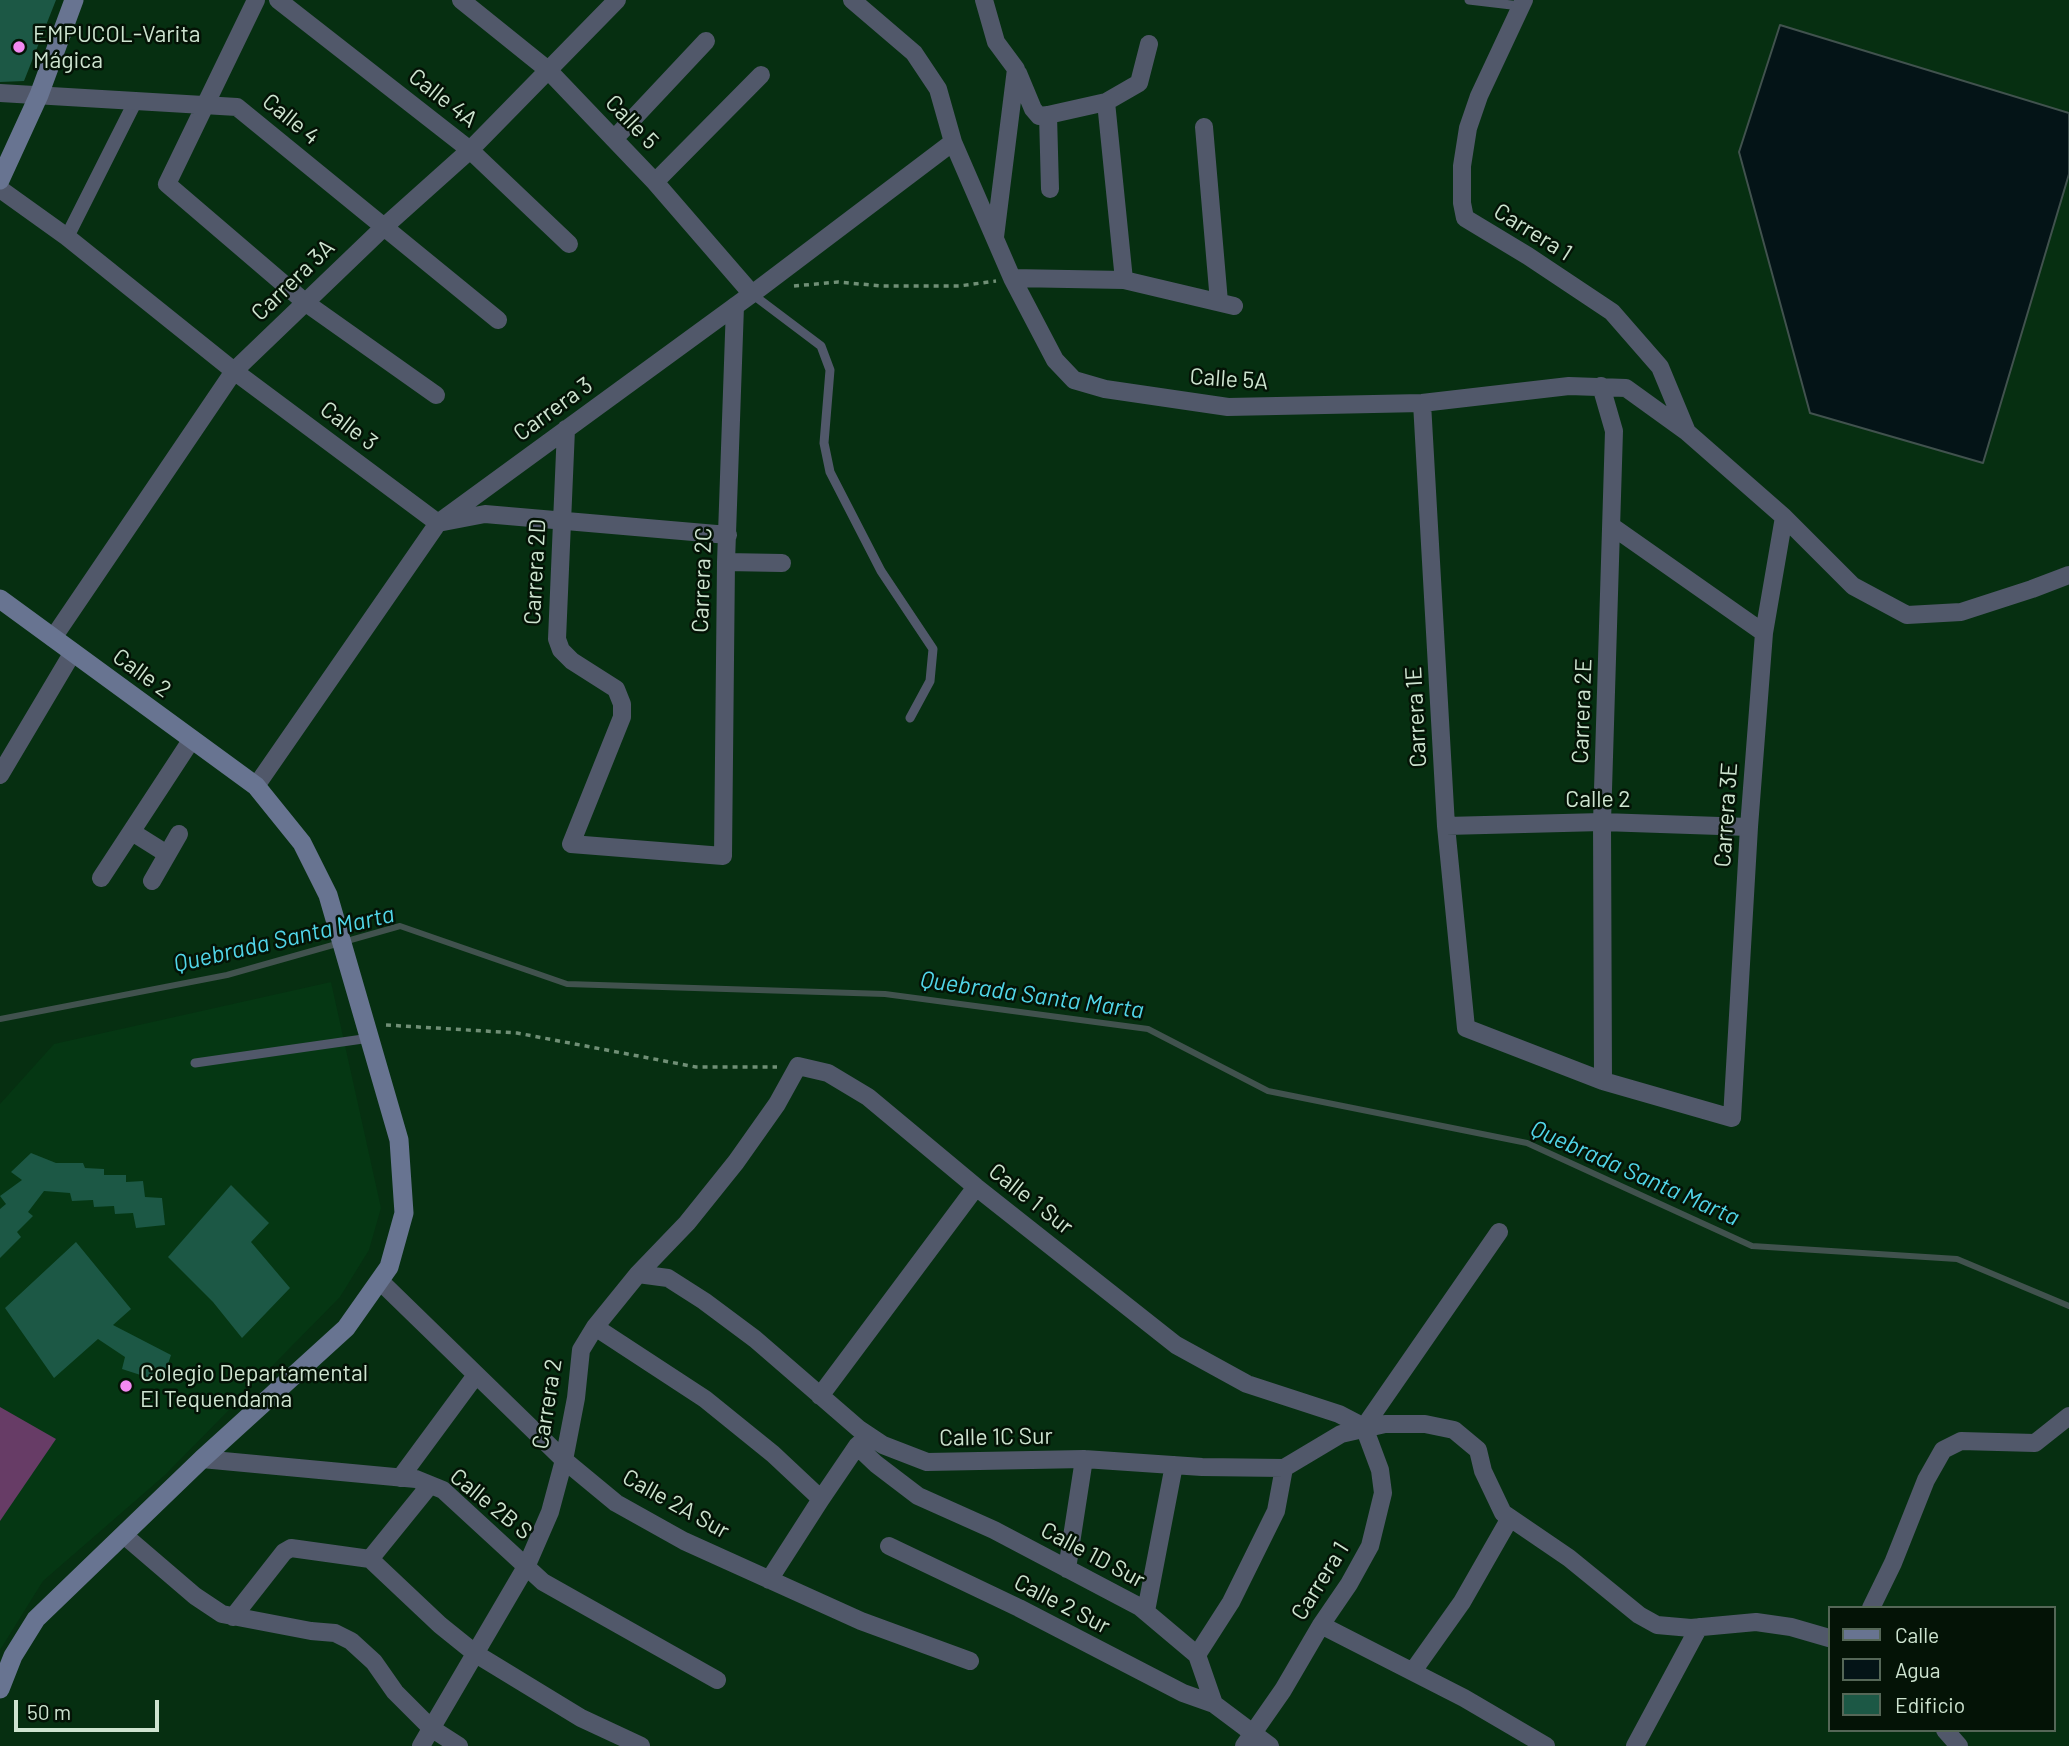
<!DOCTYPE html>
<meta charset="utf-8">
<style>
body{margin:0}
#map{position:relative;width:2069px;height:1746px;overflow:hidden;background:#062f11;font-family:Barlow,sans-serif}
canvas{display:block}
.legend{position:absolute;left:1828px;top:1606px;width:228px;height:126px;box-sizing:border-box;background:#041306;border:2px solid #556757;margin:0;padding:9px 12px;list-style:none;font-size:21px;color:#cee4d0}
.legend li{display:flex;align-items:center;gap:14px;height:35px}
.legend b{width:35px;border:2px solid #556757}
.scale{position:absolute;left:14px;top:1700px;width:145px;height:32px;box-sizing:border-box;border:4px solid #cee4d0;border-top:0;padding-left:9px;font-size:21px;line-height:24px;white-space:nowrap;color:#cee4d0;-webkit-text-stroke:5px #041306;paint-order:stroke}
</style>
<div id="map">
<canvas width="2069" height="1746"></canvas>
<ul class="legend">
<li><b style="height:9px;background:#687491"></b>Calle</li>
<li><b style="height:19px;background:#041417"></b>Agua</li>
<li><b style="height:19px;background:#1c5845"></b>Edificio</li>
</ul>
<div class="scale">50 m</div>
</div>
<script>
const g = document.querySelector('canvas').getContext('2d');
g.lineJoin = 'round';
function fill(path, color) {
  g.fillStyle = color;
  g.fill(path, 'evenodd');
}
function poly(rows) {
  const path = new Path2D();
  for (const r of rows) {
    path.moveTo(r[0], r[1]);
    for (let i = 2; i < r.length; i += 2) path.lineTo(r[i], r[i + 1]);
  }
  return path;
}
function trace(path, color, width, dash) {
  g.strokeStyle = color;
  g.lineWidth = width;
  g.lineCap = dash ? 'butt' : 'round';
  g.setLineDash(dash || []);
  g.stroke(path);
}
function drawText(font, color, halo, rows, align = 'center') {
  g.font = font + ' Barlow,sans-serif';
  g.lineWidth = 5;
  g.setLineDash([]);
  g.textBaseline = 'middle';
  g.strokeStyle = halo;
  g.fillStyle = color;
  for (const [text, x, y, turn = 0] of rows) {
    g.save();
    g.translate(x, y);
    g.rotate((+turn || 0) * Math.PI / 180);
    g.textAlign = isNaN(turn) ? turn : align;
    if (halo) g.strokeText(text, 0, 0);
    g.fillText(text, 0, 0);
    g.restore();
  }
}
const built = poly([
 [331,982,381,1208,369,1250,340,1297,165,1475,43,1581,0,1650,0,1104,54,1044]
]);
const green = poly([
 [0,1407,56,1439,0,1521]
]);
const water = poly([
 [1780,25,2069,113,2069,174,1983,463,1810,413,1739,152,1780,25]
]);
const stream = poly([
 [0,1019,227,975,400,926,567,984,885,994,1148,1029,1268,1091,1527,1143,1752,1246,1957,1259,2069,1306]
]);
const building = poly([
 [0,0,56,0,24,81,0,82],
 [31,1153,56,1163,83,1163,85,1168,104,1169,104,1175,126,1175,126,1182,143,1181,145,1197,162,1198,165,1225,136,1228,133,1213,115,1214,114,1206,94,1207,93,1200,72,1201,70,1193,44,1191,28,1212,33,1216,17,1232,21,1237,0,1258,0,1209,6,1204,0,1196,22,1180,11,1172],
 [231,1185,269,1223,251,1242,290,1288,242,1338,213,1302,168,1257],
 [76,1242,131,1309,113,1325,171,1355,162,1382,122,1369,125,1357,98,1339,54,1378,5,1308]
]);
const path = poly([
 [794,286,838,282,882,286,959,286,996,281],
 [386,1025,517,1033,696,1067,777,1067]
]);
const service = poly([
 [1469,0,1520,6],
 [752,294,821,346,830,370,824,443,830,472,881,571,933,649,930,681,910,718],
 [195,1063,370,1038]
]);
const pedestrian = poly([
 [67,237,135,102]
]);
const minor = poly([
 [256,0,167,184,306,303,436,395],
 [278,0,470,150,569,244],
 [461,0,548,70,655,182,752,294],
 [852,0,914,53,938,89,953,142,1012,278,1055,360,1074,380,1105,389,1228,407,1422,403,1569,386,1626,388,1687,432,1784,517,1853,586,1907,615,1961,612,2032,589,2069,575],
 [984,0,996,42,1016,69,995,237],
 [1524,0,1479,96,1468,128,1462,166,1462,203,1465,218,1528,256,1612,312,1660,367,1687,432],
 [1018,73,1033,109,1039,116,1048,115,1106,102,1139,83,1149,44],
 [0,93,237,107,498,320],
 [1106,102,1124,280],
 [1048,115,1050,189],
 [1204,127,1219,302],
 [614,139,706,41],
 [655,182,761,75],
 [0,189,67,237,234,371,438,523,485,514,728,535],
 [1012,278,1124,280,1234,306],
 [1601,386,1614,431,1602,822,1603,1081],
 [1422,403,1446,826,1466,1028,1603,1081,1732,1118,1749,827,1764,633,1784,517],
 [566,429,557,639,561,650,572,661,616,689,622,704,622,717,571,844,723,856,726,562,735,306],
 [1613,527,1764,633],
 [726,562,782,563],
 [53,638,234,371,384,227,470,150,617,0],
 [0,775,73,652],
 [256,786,438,523,760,288,953,142],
 [1446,826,1602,822,1749,827],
 [132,832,167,854],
 [101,878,192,739],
 [152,881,179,834],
 [638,1274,668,1278,704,1301,755,1339,859,1429,883,1445,927,1462,1084,1459,1202,1467,1284,1468,1341,1434,1385,1424,1425,1424,1454,1430,1478,1450,1483,1471,1503,1513,1569,1558,1639,1615,1657,1625,1691,1628,1756,1622,1791,1627,1829,1638],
 [380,1281,564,1460,616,1503,684,1541,861,1621,970,1661],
 [595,1327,705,1399,773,1454,821,1499],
 [820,1396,976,1187],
 [1364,1427,1499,1232],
 [857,1446,876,1464,918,1496,994,1530,1140,1607,1197,1655,1214,1704,1270,1746],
 [202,1459,416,1479,443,1490,543,1582,717,1680],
 [400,1478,476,1375],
 [125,1536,195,1596,222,1614,311,1631,335,1633,351,1641,374,1662,395,1692,431,1728,459,1746],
 [889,1546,1019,1608,1183,1693,1214,1704],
 [370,1559,440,1625,476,1654,581,1718,641,1746],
 [370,1559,430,1485],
 [1067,1569,1084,1459],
 [769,1580,821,1499,857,1446,866,1438],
 [1871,1608,1893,1563,1926,1480,1943,1450,1961,1441,2035,1443,2069,1416],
 [1146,1611,1174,1465],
 [233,1617,284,1552,291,1548,370,1559],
 [1321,1625,1464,1698,1546,1746],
 [1197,1655,1231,1602,1276,1511,1284,1468],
 [1413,1671,1462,1602,1510,1518],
 [1945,1730,1959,1746],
 [421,1746,527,1565,550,1512,564,1460,576,1398,581,1350,595,1327,638,1274,687,1223,736,1162,777,1104,798,1066,828,1073,868,1097,976,1187,1176,1345,1247,1384,1339,1414,1364,1427],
 [1244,1746,1283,1690,1321,1625,1349,1584,1370,1546,1383,1493,1380,1470,1364,1427],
 [1635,1746,1699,1627]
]);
const secondary = poly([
 [0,180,39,95,74,0],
 [0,599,256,786,302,843,328,895,399,1140,404,1213,389,1267,346,1328,202,1459,36,1619,13,1656,0,1689]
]);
const markers = [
 [19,47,7,"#f389f1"],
 [126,1386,7,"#f389f1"]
];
const poiNames = [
 ["EMPUCOL-Varita",33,34],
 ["Mágica",33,60],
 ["Colegio Departamental",140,1373],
 ["El Tequendama",140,1399]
];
const streetNames = [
 ["Calle 4A",443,98,38],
 ["Calle 4",291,119,39],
 ["Calle 5",632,122,46],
 ["Carrera 1",1533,232,32],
 ["Carrera 3A",293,280,-44],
 ["Calle 5A",1229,379,4],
 ["Carrera 3",553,409,-36],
 ["Calle 3",349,426,37],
 ["Carrera 2D",535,572,-87],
 ["Carrera 2C",702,580,-88],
 ["Calle 2",142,673,36],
 ["Carrera 2E",1582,711,-88],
 ["Carrera 1E",1416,717,-93],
 ["Calle 2",1598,799],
 ["Carrera 3E",1726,815,-86],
 ["Calle 1 Sur",1031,1199,38],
 ["Carrera 2",547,1404,-81],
 ["Calle 1C Sur",996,1437,-1],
 ["Calle 2B S",491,1504,39],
 ["Calle 2A Sur",676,1504,29],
 ["Calle 1D Sur",1093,1555,28],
 ["Carrera 1",1320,1581,-58],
 ["Calle 2 Sur",1062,1604,27]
];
const waterNames = [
 ["Quebrada Santa Marta",284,939,-13],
 ["Quebrada Santa Marta",1032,995,8],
 ["Quebrada Santa Marta",1635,1173,24]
];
fill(built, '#053713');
fill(green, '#673c66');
fill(water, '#041417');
trace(water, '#41524e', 2);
trace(stream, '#41524e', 6);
fill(building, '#1c5845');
trace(path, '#708f76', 3.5, [5, 5]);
trace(service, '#51586a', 9);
trace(pedestrian, '#51586a', 14);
trace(minor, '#51586a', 18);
trace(secondary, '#687491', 19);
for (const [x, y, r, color] of markers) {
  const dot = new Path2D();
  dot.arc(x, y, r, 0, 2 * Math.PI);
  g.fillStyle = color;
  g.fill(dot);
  trace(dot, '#041306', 2.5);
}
drawText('23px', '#cee4d0', '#041306', poiNames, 'left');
drawText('23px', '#cee4d0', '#041306', streetNames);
drawText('italic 24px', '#51d6e9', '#041306', waterNames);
</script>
